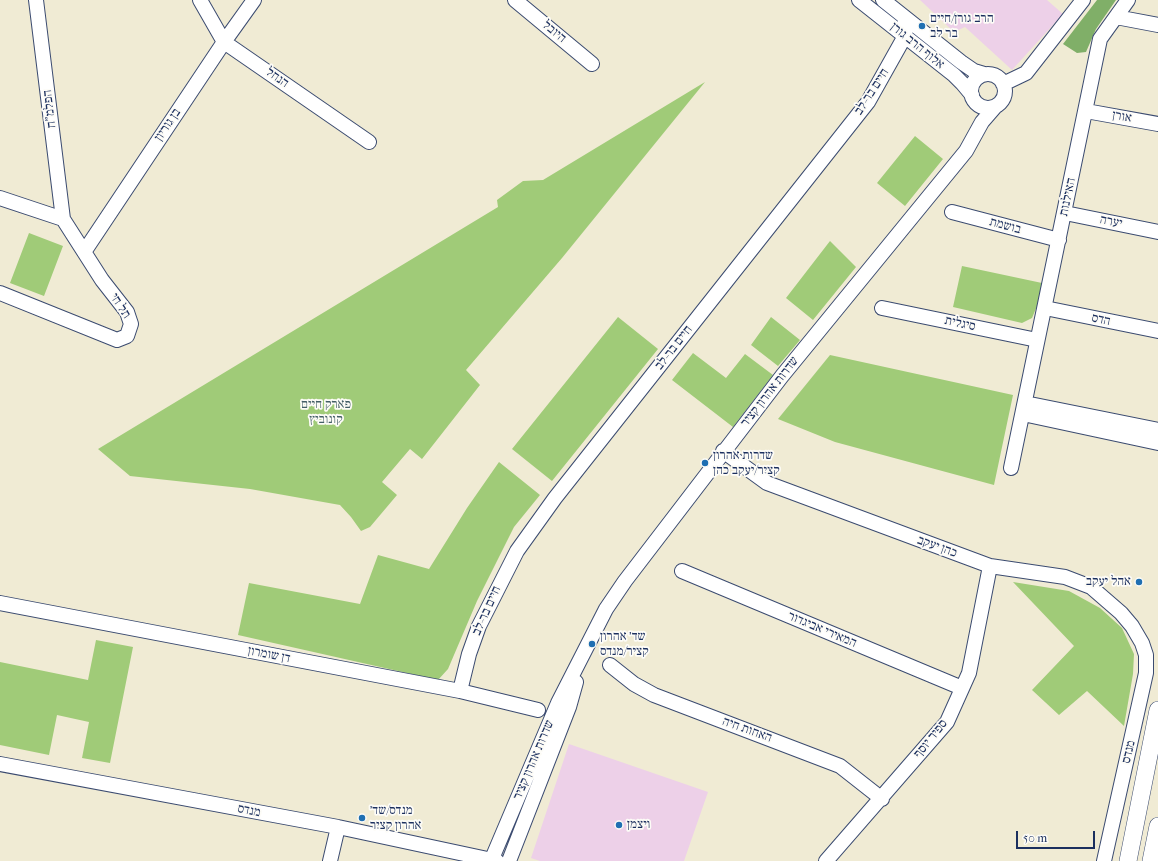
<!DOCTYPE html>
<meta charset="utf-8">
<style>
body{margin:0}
#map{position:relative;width:1158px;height:861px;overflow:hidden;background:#f0ebd4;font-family:"IM FELL French Canon",serif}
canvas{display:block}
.scale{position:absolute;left:1016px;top:831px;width:79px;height:18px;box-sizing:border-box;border:2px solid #1b2f5e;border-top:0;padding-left:5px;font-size:12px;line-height:14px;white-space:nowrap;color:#1b2f5e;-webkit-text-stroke:3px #fdfcf7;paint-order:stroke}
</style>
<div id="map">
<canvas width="1158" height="861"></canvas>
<div class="scale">50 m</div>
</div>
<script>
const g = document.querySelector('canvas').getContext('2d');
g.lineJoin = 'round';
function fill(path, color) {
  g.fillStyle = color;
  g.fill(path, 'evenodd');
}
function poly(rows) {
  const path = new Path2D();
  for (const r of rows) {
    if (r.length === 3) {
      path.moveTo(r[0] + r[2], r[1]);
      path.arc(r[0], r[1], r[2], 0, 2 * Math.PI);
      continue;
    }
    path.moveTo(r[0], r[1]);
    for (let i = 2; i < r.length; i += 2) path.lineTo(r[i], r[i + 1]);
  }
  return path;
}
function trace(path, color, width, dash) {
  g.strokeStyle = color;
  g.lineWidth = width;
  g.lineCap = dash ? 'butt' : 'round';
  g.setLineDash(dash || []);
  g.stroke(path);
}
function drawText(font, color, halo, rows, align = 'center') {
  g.font = font + ' "IM FELL French Canon","Frank Ruhl Libre",serif';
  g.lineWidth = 3.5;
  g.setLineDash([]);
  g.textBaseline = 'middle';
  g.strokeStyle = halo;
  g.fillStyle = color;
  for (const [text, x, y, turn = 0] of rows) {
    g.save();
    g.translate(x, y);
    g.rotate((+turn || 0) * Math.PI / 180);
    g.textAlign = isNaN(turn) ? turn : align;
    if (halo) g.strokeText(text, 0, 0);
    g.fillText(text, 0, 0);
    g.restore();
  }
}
const built = poly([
 [920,0,1047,0,1063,14,1012,70,965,27,954,32],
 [569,744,708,792,684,861,540,861,531,858]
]);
const green = poly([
 [705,82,562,258,466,370,480,385,422,459,410,449,382,482,397,495,370,527,361,531,351,517,340,505,250,489,130,476,98,449,498,207,497,200,523,181,543,180],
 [915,136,943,159,905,206,877,183],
 [29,233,63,246,44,296,10,283],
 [830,241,856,267,813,320,786,298],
 [962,266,1042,283,1037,306,1032,318,1022,323,953,307],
 [618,317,658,349,552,481,512,449],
 [771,317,800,340,778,366,751,345],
 [693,353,726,378,745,354,773,375,733,427,672,380],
 [830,355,1013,395,994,485,835,442,778,419],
 [499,462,540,495,514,527,477,601,448,669,438,680,238,635,249,583,360,604,378,555,429,569,467,508],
 [1013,582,1069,591,1100,608,1122,628,1134,654,1133,674,1124,726,1087,691,1059,715,1032,690,1074,646],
 [96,640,133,647,110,763,82,758,89,722,57,715,49,755,0,745,0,662,88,680]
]);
const forest = poly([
 [1097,0,1116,0,1096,29,1086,52,1077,53,1063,44]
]);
const minor = poly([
 [36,0,63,219],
 [200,0,224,42,369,142],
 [515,0,592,64],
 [859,0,954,75,962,83,972,95],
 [883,0,961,62,974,71,984,74],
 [1116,17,1158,25],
 [988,91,17],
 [1003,84,1026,73,1083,0],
 [1086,111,1158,124],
 [0,198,63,219,102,280,127,312,131,324,127,336,117,340,0,293],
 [952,212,1059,240],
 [1065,213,1158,232],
 [84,252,224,42,254,0],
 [882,308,1037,340],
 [1045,308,1158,331],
 [1025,403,1158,430],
 [1023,414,1158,443],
 [723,451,767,483,990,566,1065,577,1091,587,1121,613,1132,626,1142,643,1146,655,1146,673,1104,861],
 [1011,468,1100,39,1128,0],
 [682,571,962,688],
 [0,603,460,691,538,710],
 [610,665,634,684,654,695,840,766,882,799],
 [460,691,469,654,479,626,517,551,555,498,868,102,905,36,906,25,904,17],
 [0,764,338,827,497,861],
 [330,861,338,827],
 [491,861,558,703,606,609,625,581,782,376,966,151,982,122,995,107],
 [509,861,569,707,576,682],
 [826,861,947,722,969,673,990,566]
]);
const major = poly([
 [1128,861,1158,710],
 [1151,861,1158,826]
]);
const markers = [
 [922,26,4,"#1f6fb2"],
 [705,463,4,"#1f6fb2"],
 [1139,582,4,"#1f6fb2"],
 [592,644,4,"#1f6fb2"],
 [362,818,4,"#1f6fb2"],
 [619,825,4,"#1f6fb2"]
];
const poiNames = [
 ["הרב גורן/חיים",930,19],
 ["בר לב",930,34],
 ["שדרות אהרון",713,456],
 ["קציר/יעקב כהן",713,471],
 ["אהל יעקב",1131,582,"right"],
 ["שד׳ אהרון",600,637],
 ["קציר/מנדס",600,652],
 ["מנדס/שד׳",370,811],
 ["אהרון קציר",370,826],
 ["ויצמן",627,825]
];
const streetNames = [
 ["היובל",554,32,40],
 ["אלוף הרב גורן",917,46,39],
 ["הנחל",277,78,35],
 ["חיים בר-לב",872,92,-57],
 ["הפלמ\"ח",50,109,-97],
 ["אורן",1122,117,10],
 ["בן גוריון",168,125,-56],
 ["האילנות",1068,197,-78],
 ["יערה",1111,222,11],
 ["בושמת",1005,226,15],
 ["תל חי",120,306,57],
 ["הדס",1101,320,12],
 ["סיגלית",960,324,12],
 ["חיים בר-לב",674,348,-52],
 ["שדרות אהרון קציר",770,392,-52],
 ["כהן יעקב",937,547,20],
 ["חיים בר-לב",487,611,-66],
 ["המאירי אביגדור",822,630,23],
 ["דן שומרון",269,655,11],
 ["האחות חיה",747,730,20],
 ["ספיר יוסף",931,739,-51],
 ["מנדס",1129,752,-77],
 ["שדרות אהרון קציר",534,760,-67],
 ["מנדס",249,811,11]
];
const parkNames = [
 ["פארק חיים",326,405],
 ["קונוביץ",326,420]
];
fill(built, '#edd0e8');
fill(green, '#a0cb78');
fill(forest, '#80af68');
trace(minor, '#3b4b70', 16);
trace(major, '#3b4b70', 18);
trace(minor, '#fff', 14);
trace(major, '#fff', 17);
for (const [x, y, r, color] of markers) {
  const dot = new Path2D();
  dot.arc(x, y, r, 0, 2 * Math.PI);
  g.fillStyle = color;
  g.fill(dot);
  trace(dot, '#fdfcf7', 1.5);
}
drawText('13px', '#1b2f5e', '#fdfcf7', poiNames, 'left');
drawText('13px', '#1b2f5e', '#fdfcf7', streetNames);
drawText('13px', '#435e66', '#fdfcf7', parkNames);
</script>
